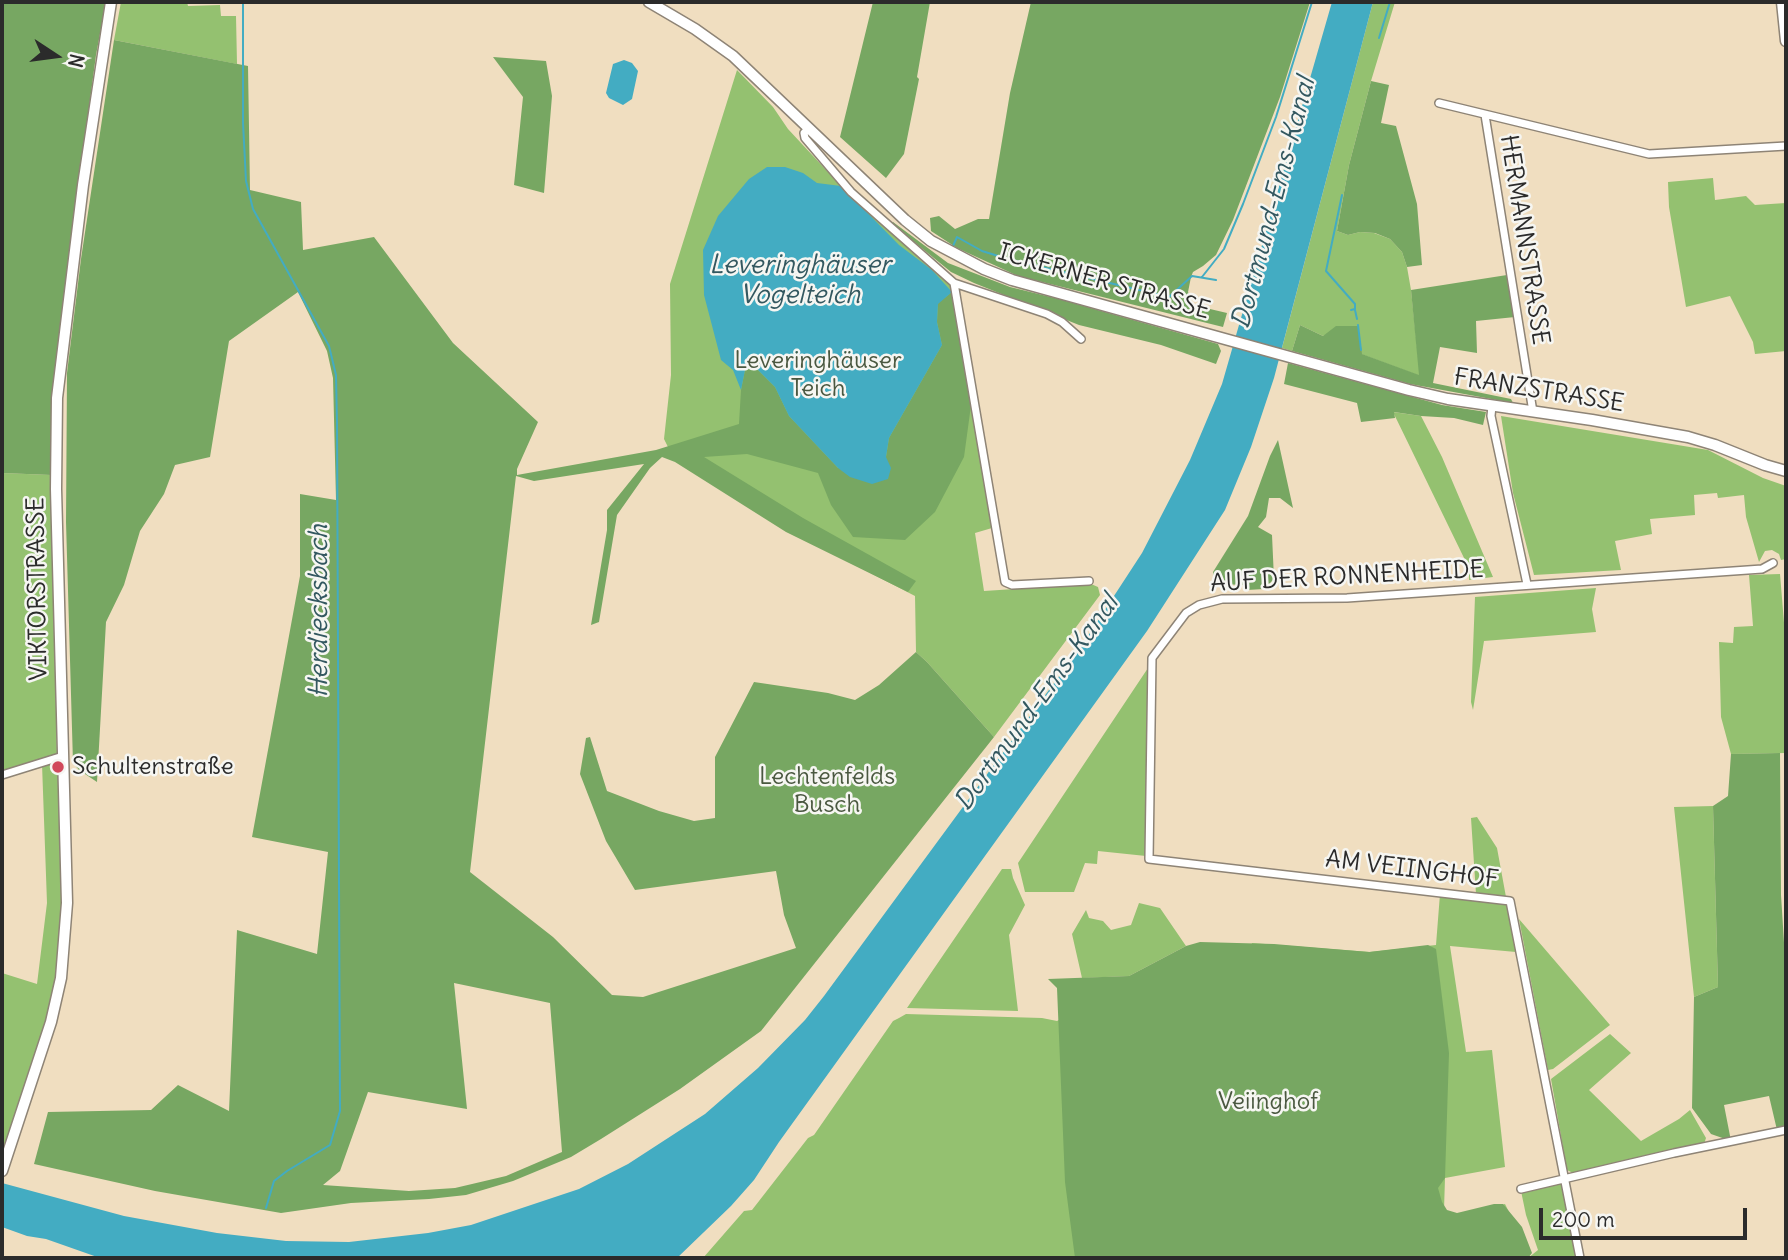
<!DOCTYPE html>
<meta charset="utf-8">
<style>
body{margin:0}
#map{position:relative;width:1788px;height:1260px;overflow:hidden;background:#f0dec0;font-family:Delius,sans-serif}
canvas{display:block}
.frame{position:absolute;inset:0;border:4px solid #2b2b2b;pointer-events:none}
.north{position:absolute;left:21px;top:21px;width:70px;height:70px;-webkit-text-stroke:5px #f6f6f2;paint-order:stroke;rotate:103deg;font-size:19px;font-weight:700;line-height:28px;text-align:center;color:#2b2b2b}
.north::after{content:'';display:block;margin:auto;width:24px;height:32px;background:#2b2b2b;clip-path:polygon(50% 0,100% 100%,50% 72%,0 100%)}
.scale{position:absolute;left:1539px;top:1208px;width:208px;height:32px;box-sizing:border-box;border:4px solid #2b2b2b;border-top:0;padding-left:9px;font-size:21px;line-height:24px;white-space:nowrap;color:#2b2b2b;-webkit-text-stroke:5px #f6f6f2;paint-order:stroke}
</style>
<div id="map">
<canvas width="1788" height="1260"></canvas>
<div class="frame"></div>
<div class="north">N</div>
<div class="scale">200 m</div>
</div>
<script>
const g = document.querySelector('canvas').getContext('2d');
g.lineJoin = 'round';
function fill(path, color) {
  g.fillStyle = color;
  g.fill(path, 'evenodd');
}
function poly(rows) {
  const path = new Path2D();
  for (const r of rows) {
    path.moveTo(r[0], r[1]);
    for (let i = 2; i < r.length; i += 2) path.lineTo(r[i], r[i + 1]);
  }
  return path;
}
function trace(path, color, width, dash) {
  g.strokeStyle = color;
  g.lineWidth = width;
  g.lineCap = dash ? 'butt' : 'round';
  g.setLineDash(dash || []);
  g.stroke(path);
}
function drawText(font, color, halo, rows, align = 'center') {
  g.font = font + ' Delius,sans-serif';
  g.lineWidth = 5;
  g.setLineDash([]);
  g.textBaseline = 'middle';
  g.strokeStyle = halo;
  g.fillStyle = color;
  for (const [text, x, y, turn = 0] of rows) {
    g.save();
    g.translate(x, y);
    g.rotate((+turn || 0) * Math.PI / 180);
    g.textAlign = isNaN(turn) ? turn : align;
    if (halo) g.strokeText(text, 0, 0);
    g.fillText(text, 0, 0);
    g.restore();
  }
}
const green = poly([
 [121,2,187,2,188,6,220,5,221,16,236,16,237,64,114,40],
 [1373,2,1395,2,1371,81,1349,165,1337,231,1348,235,1360,232,1374,233,1390,239,1402,252,1407,267,1411,290,1420,376,1361,354,1358,326,1348,327,1323,336,1300,325,1292,351,1282,348],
 [737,70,773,107,788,129,841,186,875,219,953,285,992,528,975,533,984,591,1091,584,1098,587,1100,595,994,737,927,662,916,652,915,596,791,532,670,451,664,439,671,375,670,284],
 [1713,178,1715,200,1746,196,1755,205,1786,203,1786,351,1755,354,1753,342,1730,296,1686,307,1669,207,1668,182],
 [1393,412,1421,416,1442,457,1493,577,1469,580,1469,572,1465,560],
 [1501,416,1708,450,1763,478,1786,486,1786,559,1781,560,1779,554,1772,550,1765,551,1759,562,1746,517,1744,495,1718,498,1717,493,1694,495,1695,515,1650,519,1652,534,1615,541,1621,570,1534,575,1513,493],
 [2,473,51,475,57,754,2,772],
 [1780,574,1786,647,1786,753,1731,754,1721,717,1719,642,1733,643,1734,627,1753,626,1749,575],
 [1596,588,1592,609,1596,632,1484,641,1473,710,1471,702,1475,597],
 [1150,665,1146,856,1098,851,1097,864,1085,863,1074,892,1025,892,1018,863],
 [47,763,58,767,58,770,62,902,59,944,53,993,45,1027,2,1154,2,973,37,984,47,903,42,764],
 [1713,806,1718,987,1694,997,1674,807],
 [1477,817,1497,848,1506,897,1476,894,1471,818],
 [1002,869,1011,869,1013,878,1025,905,1009,935,1018,1011,907,1008],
 [1440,894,1507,903,1516,952,1450,946,1466,1052,1492,1050,1505,1167,1445,1178,1444,1210,1461,1215,1505,1204,1528,1250,1521,1258,703,1258,744,1211,752,1210,808,1138,814,1135,893,1021,899,1018,906,1014,1042,1018,1057,1021,1128,979,1251,947,1252,943,1370,952,1436,945],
 [1139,903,1160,908,1186,946,1129,976,1082,978,1072,934,1086,910,1089,918,1103,921,1111,930,1131,925],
 [1519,919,1610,1025,1553,1069,1548,1070],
 [1610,1034,1631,1053,1589,1090,1641,1141,1679,1119,1690,1110,1706,1138,1704,1144,1573,1173,1567,1170,1551,1079],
 [1563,1182,1577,1258,1528,1258,1538,1250,1526,1215,1521,1191]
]);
const forest = poly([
 [2,2,106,2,96,55,66,281,55,375,51,475,2,473],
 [873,2,930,2,917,77,919,79,904,154,886,178,840,137],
 [1031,2,1310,2,1280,97,1233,220,1216,255,1203,266,1193,272,1191,277,1188,292,1193,305,1227,313,1223,327,1018,276,957,248,931,231,930,218,939,216,955,229,978,219,989,219,1010,93],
 [114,40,248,66,250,190,301,202,303,250,374,237,453,343,538,422,517,469,517,475,656,450,739,424,741,390,746,365,752,364,775,387,789,416,838,468,886,457,889,438,942,345,937,322,938,303,952,292,972,398,964,457,935,512,905,540,853,537,831,505,818,473,747,454,704,457,803,518,916,581,908,592,786,532,675,462,662,457,650,468,617,515,599,622,591,625,607,530,607,510,644,464,534,481,516,476,470,872,553,937,612,995,643,997,796,948,784,915,776,871,635,890,606,841,580,774,586,738,590,737,607,791,659,811,694,821,715,818,715,757,754,682,828,693,855,700,879,685,916,652,927,662,994,737,761,1031,680,1089,601,1139,571,1157,513,1181,466,1195,429,1199,351,1203,281,1213,155,1191,34,1164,48,1112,151,1110,178,1085,229,1111,237,930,317,954,328,852,252,837,300,576,300,494,336,500,333,378,327,351,298,292,229,341,210,457,175,465,164,494,140,531,124,585,106,622,97,782,79,770,73,763,66,522,67,373,81,259],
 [454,983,550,1003,562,1152,506,1176,455,1188,409,1191,323,1185,340,1171,368,1092,467,1109],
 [493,57,546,61,552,96,544,193,514,185,523,97],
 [1371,81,1389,85,1381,123,1396,126,1417,204,1422,265,1407,267,1402,252,1390,239,1375,233,1360,232,1348,235,1337,231,1349,165],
 [893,222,948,263,1010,287,1059,299,1218,344,1221,351,1216,364,1161,345,1079,325,974,283,951,272,891,223],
 [1507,275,1515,317,1476,321,1477,353,1440,347,1433,383,1511,399,1513,403,1410,384,1292,351,1300,325,1323,336,1336,326,1358,326,1362,354,1419,375,1411,290],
 [1288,363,1442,405,1486,412,1483,425,1454,418,1421,416,1394,412,1395,418,1361,422,1357,403,1284,384],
 [1278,440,1293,508,1280,498,1269,498,1266,517,1258,527,1272,535,1274,579,1264,589,1247,590,1246,585,1215,584,1213,572,1248,516,1270,456],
 [1780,753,1781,895,1786,974,1786,1128,1777,1130,1769,1096,1724,1105,1731,1141,1711,1134,1692,1108,1694,997,1718,987,1713,806,1728,796,1731,754],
 [1200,942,1274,944,1369,952,1428,945,1436,949,1449,1053,1445,1178,1438,1188,1442,1202,1447,1210,1457,1213,1494,1204,1503,1204,1522,1227,1532,1253,1528,1258,1075,1258,1065,1182,1057,988,1048,979,1129,976,1186,946]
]);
const water = poly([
 [1332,2,1373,2,1274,378,1251,447,1225,510,1147,631,779,1142,754,1180,731,1206,677,1258,100,1258,46,1239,27,1236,2,1227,2,1183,124,1216,217,1233,286,1241,349,1242,428,1233,471,1225,579,1189,628,1164,705,1114,758,1068,805,1020,824,996,1082,645,1142,553,1190,460,1222,384],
 [624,60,632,63,638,71,632,99,623,105,609,98,606,93,613,64],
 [767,167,785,167,803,173,817,183,841,186,899,245,932,270,952,292,938,304,937,322,942,345,889,438,886,457,891,468,888,479,872,484,850,477,838,468,789,416,775,387,752,364,746,365,741,390,733,370,721,360,704,295,703,250,718,216,749,179]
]);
const stream = poly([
 [243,2,243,123,246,181,253,209,329,346,336,375,337,422,340,1111,330,1145,287,1171,274,1181,266,1208],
 [1379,38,1390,2],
 [1342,195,1326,271,1355,304,1355,309,1351,310],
 [953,246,957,237,982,251,1008,259,1169,297,1192,276,1216,280],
 [1202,277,1224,249,1243,204,1276,117,1312,2],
 [1355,310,1357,319],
 [1358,325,1361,350]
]);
const minor = poly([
 [1439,103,1649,154,1786,146],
 [1485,115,1533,412],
 [809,128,804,133,805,138,851,192,954,283,1047,314,1062,322,1081,339],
 [954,283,1005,582,1012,585,1089,581],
 [1492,406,1491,416,1527,584],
 [2,775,63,756],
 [1521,1189,1674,1153,1786,1130],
 [1580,1258,1510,901,1149,859,1152,658,1186,613,1199,605,1222,599,1347,598,1762,569,1773,563]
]);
const secondary = poly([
 [649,2,695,29,733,56,905,220,931,241,984,269,1012,280,1409,390,1448,399,1592,420,1688,437,1715,445,1765,465,1786,471],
 [1782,2,1786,41],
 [2,1171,51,1022,61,978,67,903,56,489,57,398,83,185,111,2]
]);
const markers = [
 [58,767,7,"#d1495b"]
];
const streetNames = [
 ["HERMANNSTRASSE",1524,240,81],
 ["ICKERNER STRASSE",1104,282,16],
 ["FRANZSTRASSE",1539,391,9],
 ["AUF DER RONNENHEIDE",1347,577,-3],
 ["VIKTORSTRASSE",38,589,-91],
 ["AM VEIINGHOF",1412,870,7]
];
const parkNames = [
 ["Leveringhäuser",818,361],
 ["Teich",818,389],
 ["Lechtenfelds",827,777],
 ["Busch",827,805],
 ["Veiinghof",1268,1102]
];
const poiNames = [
 ["Schultenstraße",72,767]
];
const waterNames = [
 ["Dortmund-Ems-Kanal",1274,203,-75],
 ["Leveringhäuser",800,266],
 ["Vogelteich",800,296],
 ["Herdiecksbach",320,611,-90],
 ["Dortmund-Ems-Kanal",1037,703,-54]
];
fill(green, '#94c170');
fill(forest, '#77a762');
fill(water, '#43acc2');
trace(stream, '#43acc2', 2);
trace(minor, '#8e8476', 10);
trace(secondary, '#8e8476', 13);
trace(minor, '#fff', 7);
trace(secondary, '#fff', 10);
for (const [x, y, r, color] of markers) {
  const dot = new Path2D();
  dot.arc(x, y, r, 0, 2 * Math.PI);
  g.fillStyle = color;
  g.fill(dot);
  trace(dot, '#f6f6f2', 2.5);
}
drawText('24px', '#2b2b2b', '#f6f6f2', streetNames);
drawText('24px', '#4a5840', '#f6f6f2', parkNames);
drawText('24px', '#2b2b2b', '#f6f6f2', poiNames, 'left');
drawText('italic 26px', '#335860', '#f6f6f2', waterNames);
</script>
